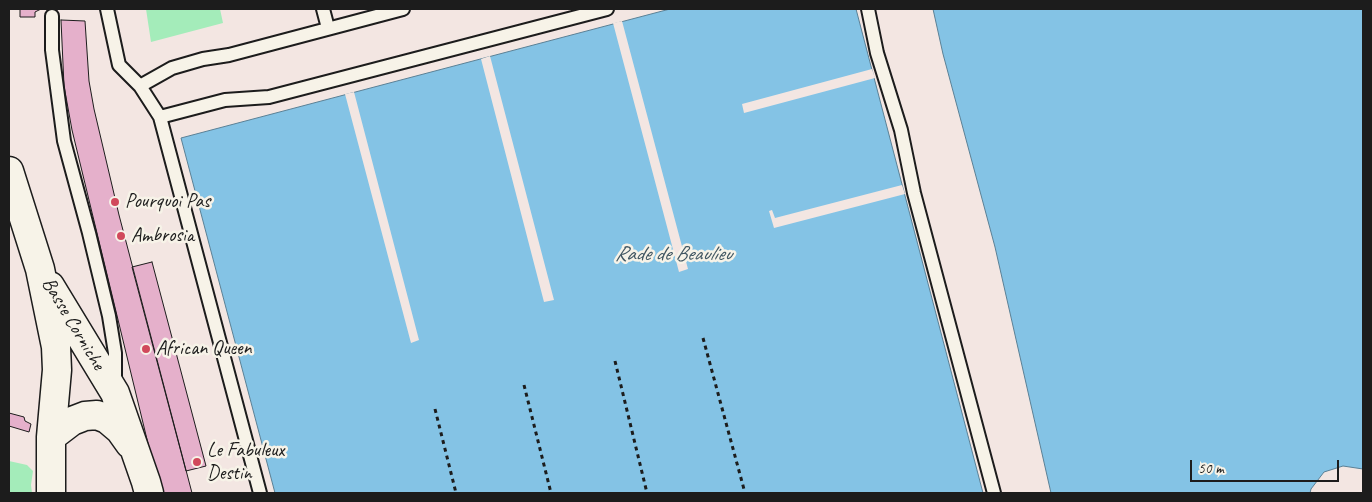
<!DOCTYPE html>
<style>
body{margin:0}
#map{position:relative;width:1372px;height:502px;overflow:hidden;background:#f3e6e2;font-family:Caveat,sans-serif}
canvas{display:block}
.frame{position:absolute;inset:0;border:10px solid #1c1c1c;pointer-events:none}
.scale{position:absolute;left:1190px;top:460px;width:149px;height:22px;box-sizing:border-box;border:2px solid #1c1c1c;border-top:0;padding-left:6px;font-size:15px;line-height:18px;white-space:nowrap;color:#1c1c1c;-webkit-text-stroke:4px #f7f3e8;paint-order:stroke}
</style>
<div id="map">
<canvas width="1372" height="502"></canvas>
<div class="frame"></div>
<div class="scale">50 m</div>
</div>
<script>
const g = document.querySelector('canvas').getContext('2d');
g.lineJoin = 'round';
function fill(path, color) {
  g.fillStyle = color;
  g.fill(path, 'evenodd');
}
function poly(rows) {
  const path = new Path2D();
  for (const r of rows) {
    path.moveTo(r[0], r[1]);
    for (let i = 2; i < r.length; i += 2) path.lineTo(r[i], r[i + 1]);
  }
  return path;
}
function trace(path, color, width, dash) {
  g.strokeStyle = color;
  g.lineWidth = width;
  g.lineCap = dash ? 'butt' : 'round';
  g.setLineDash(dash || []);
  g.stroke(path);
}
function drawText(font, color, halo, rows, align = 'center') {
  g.font = font + ' Caveat,sans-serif';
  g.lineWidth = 5;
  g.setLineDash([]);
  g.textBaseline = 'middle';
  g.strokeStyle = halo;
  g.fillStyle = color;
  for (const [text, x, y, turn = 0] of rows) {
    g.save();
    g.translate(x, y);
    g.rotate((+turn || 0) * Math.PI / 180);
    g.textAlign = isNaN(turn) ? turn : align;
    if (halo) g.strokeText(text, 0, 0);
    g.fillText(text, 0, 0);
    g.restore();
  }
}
const green = poly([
 [146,9,220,9,223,23,151,42],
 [9,461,27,465,33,471,31,485,32,493,9,493]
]);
const water = poly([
 [670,9,856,9,983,493,275,493,181,138,670,9],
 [933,9,1363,9,1363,469,1343,466,1324,472,1311,489,1310,493,1051,493,995,247,943,54,933,9]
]);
const pier = poly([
 [622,21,688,269,679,272,613,23],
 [490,56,554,300,544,302,481,59],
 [872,69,875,78,744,113,742,104],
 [354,92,419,340,411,343,345,94],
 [902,185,905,194,774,228,769,211,772,210,775,218]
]);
const building = poly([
 [20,9,41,9,35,12,35,17,20,17,20,9],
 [61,20,85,21,89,81,94,109,119,215,192,493,160,493,72,130,64,86,61,20],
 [152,262,206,466,186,471,132,267,152,262],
 [9,413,24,417,25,421,31,424,29,432,9,426,9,413]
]);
const path = poly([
 [703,338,745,493],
 [615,361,647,493],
 [524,385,551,493],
 [435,409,456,493]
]);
const lane = poly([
 [107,9,119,65,140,86,160,117,260,493],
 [323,9,328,28],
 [868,9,877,53,901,130,914,193,994,493],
 [52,16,52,50,64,141,89,233,109,316,115,353,115,383],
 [140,86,172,68,203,59,229,55,403,9],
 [160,117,225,100,269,97,607,9]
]);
const secondary = poly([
 [9,171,40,269,56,347,57,370,51,437,51,493],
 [50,286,115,393,146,482,149,493],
 [51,437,72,421,85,416,97,415,107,419,120,430,130,444]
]);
const markers = [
 [115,202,5,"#d1495b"],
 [121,236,5,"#d1495b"],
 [146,349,5,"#d1495b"],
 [197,462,5,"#d1495b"]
];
const poiNames = [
 ["Pourquoi Pas",125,202],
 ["Ambrosia",131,236],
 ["African Queen",156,349],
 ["Le Fabuleux",207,451],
 ["Destin",207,474]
];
const streetNames = [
 ["Basse Corniche",73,324,59]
];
const waterNames = [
 ["Rade de Beaulieu",673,254]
];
fill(green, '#a4ecba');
fill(water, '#84c3e5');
trace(water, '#5a8095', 1);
fill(pier, '#f3e6e2');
fill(building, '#e5b0cb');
trace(building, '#1c1c1c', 1);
trace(lane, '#1c1c1c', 16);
trace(secondary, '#1c1c1c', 31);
trace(path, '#1c1c1c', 3, [4, 4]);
trace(lane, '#f7f3e8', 12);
trace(secondary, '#f7f3e8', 28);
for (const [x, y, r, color] of markers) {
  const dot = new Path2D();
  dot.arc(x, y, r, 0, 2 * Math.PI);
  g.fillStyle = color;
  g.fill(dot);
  trace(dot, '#f7f3e8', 2);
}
drawText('20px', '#1c1c1c', '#f7f3e8', poiNames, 'left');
drawText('20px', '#1c1c1c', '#f7f3e8', streetNames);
drawText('italic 21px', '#405662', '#f7f3e8', waterNames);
</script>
